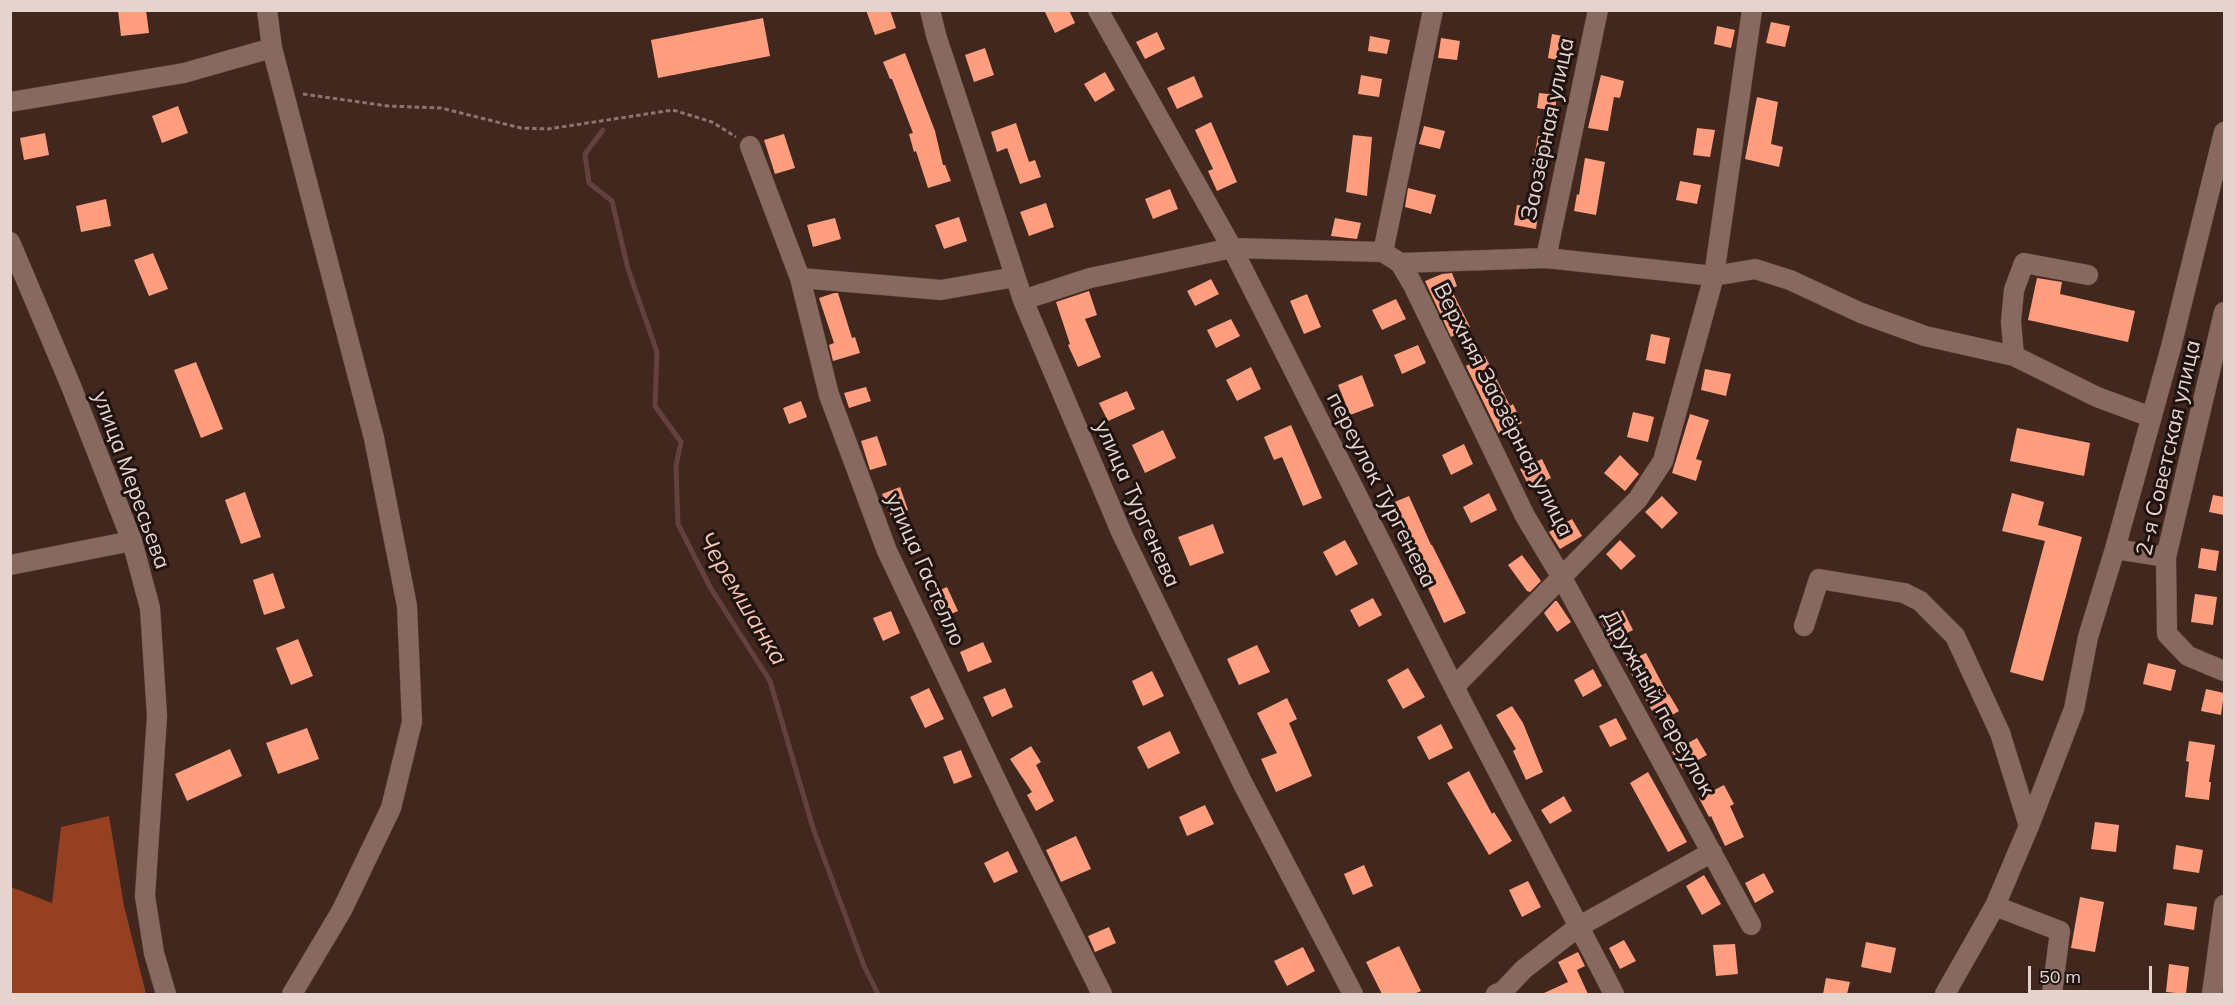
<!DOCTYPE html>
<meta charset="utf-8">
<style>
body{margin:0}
#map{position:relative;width:2235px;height:1005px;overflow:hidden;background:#41271e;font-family:Mulish,sans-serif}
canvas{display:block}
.frame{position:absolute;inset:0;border:12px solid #e5d3cd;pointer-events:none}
.scale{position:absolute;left:2028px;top:966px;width:124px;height:27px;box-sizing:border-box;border:3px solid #e5d3cd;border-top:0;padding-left:8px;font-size:18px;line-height:21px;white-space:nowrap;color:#e5d3cd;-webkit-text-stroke:4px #1f130f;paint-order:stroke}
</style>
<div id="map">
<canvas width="2235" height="1005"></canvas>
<div class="frame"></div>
<div class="scale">50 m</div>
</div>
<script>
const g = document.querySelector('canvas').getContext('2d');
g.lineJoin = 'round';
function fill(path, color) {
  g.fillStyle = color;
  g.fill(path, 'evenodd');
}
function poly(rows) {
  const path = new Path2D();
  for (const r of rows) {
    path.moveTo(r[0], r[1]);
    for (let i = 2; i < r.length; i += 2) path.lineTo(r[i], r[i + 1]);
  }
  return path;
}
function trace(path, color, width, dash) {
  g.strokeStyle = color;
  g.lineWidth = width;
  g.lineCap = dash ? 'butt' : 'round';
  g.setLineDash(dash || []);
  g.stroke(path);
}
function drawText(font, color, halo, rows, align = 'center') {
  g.font = font + ' Mulish,sans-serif';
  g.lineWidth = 6;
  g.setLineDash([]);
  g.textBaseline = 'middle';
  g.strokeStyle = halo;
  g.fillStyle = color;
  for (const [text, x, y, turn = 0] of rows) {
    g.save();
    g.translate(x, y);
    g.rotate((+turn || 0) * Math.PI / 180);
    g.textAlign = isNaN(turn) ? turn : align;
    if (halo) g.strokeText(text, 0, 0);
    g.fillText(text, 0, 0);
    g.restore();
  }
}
const forest = poly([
 [109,816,124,906,146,994,11,994,11,887,52,903,61,827]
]);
const stream = poly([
 [603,130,585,154,589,183,612,201,628,269,657,352,655,406,681,442,676,466,678,524,710,587,770,681,813,828,864,966,878,994]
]);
const building = poly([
 [118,10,146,10,149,33,121,36],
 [866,10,890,10,896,28,875,35],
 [1044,10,1069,10,1075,23,1055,33],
 [763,18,770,56,658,78,651,40],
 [1771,22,1790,26,1785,47,1766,43],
 [1717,26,1735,30,1731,48,1714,44],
 [1157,32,1165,49,1145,59,1136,42],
 [1552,34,1573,38,1568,62,1548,58],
 [1370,36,1390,40,1387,54,1368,51],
 [1441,38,1460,41,1457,60,1438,58],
 [985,48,994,75,974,82,965,55],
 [905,53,935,131,943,165,945,165,951,181,928,188,916,151,914,152,909,134,913,133,892,79,890,79,883,62],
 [1105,72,1115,90,1095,102,1084,84],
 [1361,75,1382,79,1379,97,1358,94],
 [1601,75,1624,81,1620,98,1614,97,1608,131,1588,128],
 [1194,76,1203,97,1177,109,1167,88],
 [1539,93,1557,95,1555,111,1537,108],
 [1757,97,1778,102,1771,144,1783,147,1779,167,1745,159],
 [178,106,188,133,162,143,152,116],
 [1211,122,1237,182,1217,191,1208,171,1213,169,1195,130],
 [1016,123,1029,162,1035,160,1041,177,1020,184,1007,148,997,152,991,132],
 [1424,126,1445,131,1440,149,1419,144],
 [1697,128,1715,130,1710,157,1693,155],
 [45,133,49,155,24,160,20,138],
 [784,134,795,168,775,174,764,140],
 [1353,135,1372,137,1367,196,1346,192],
 [1538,136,1554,139,1548,167,1533,164],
 [1585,158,1605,162,1596,215,1574,211,1577,194,1579,195],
 [1680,181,1701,185,1697,204,1676,200],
 [1408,188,1436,195,1431,214,1405,207],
 [1170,189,1178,209,1153,219,1145,199],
 [106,199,111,226,81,232,76,206],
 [1046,203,1054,227,1029,236,1020,212],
 [1517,205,1539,208,1536,229,1514,225],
 [959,217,967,241,944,249,935,225],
 [835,218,841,239,813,247,807,225],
 [1335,218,1361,223,1357,239,1331,236],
 [153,253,168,289,149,296,134,260],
 [1452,273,1457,286,1451,289,1470,327,1451,337,1425,281,1442,274],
 [2037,278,2062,282,2060,294,2135,311,2128,342,2028,320],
 [1211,279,1219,294,1195,306,1187,291],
 [1089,291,1097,315,1085,319,1101,357,1078,367,1068,345,1070,344,1056,302],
 [834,293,838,293,852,338,855,337,860,353,833,361,829,345,834,343,819,298],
 [1307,294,1321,327,1304,334,1290,301],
 [1396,299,1406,319,1382,330,1372,310],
 [1231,319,1240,336,1216,348,1207,330],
 [1651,334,1670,338,1665,364,1646,360],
 [1418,345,1426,363,1402,374,1394,355],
 [1485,356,1510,406,1513,404,1522,423,1499,434,1466,366],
 [196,362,223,429,201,438,174,370],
 [1251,367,1261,389,1237,401,1226,380],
 [1705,369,1731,374,1726,396,1701,390],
 [1362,375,1374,406,1350,415,1338,385],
 [866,387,871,401,849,408,844,393],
 [1127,391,1135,409,1108,421,1099,403],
 [801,401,807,417,789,424,783,408],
 [1633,412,1654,417,1648,442,1627,437],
 [1690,414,1709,420,1696,459,1702,461,1696,481,1672,473],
 [1291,425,1322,498,1303,506,1282,457,1274,460,1264,437],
 [2017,428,2090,443,2084,476,2010,461],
 [1163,430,1176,458,1145,473,1132,445],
 [877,436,887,465,870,470,861,441],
 [1464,444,1473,464,1451,475,1442,455],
 [1620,455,1639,474,1625,491,1604,473],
 [1542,459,1551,478,1530,488,1520,469],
 [900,487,908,510,891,516,882,494],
 [245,492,261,537,241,544,225,500],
 [1489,493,1497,510,1471,523,1463,507],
 [2012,493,2044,502,2038,525,2082,537,2043,681,2010,672,2045,541,2002,531],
 [2213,495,2224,497,2224,515,2209,512],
 [1409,496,1431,545,1432,545,1466,613,1444,623,1390,504],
 [1662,496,1678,513,1662,529,1645,512],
 [1572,519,1582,536,1560,549,1549,532],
 [1213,524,1224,553,1190,566,1178,537],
 [1345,540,1358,564,1336,576,1323,552],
 [1620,540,1636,556,1621,570,1606,554],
 [2201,548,2219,551,2216,571,2198,568],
 [1522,555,1541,581,1530,592,1527,591,1508,565],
 [273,573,285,608,264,615,253,580],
 [947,587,958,611,939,619,928,595],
 [2195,594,2217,597,2213,625,2191,622],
 [1373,598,1382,615,1359,627,1350,610],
 [1555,601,1557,601,1571,622,1557,632,1544,613],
 [1623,610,1633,630,1611,641,1601,620],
 [891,611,900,633,883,641,873,618],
 [298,639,313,676,291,685,276,648],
 [983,642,992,662,968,672,960,652],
 [1257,645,1270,672,1239,685,1227,659],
 [1646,653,1668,695,1669,694,1679,711,1659,723,1625,663],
 [2148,663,2176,670,2171,691,2143,684],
 [1408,668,1425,697,1403,709,1387,680],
 [1593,669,1602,686,1583,697,1574,680],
 [1152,671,1164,696,1143,706,1132,681],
 [929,688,944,719,925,728,910,697],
 [1005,688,1013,707,992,717,983,697],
 [2206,689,2224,693,2221,715,2201,711],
 [1287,698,1297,719,1289,723,1312,776,1276,792,1261,759,1277,753,1257,713],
 [1512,706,1523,723,1543,772,1526,780,1513,751,1516,749,1496,715],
 [1616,718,1627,739,1610,747,1599,726],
 [1441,724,1453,748,1429,760,1417,737],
 [307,728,319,759,278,774,266,743],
 [1170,731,1180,753,1148,769,1137,747],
 [1697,738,1707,755,1682,769,1672,752],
 [2189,741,2215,745,2209,782,2211,782,2209,800,2185,797,2189,762,2186,761],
 [1031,746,1041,762,1036,765,1054,801,1036,811,1027,795,1032,792,1010,759],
 [230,749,242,776,187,801,175,774],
 [961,750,972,777,954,784,943,757],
 [1469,771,1492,814,1494,812,1512,841,1489,855,1447,783],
 [1648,772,1687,842,1668,852,1630,783],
 [1724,785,1734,804,1730,806,1744,837,1725,846,1711,816,1709,817,1699,798],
 [1564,796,1572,811,1550,824,1541,810],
 [1205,805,1214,824,1187,836,1179,817],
 [2095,822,2119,825,2116,852,2091,849],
 [1076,836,1091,869,1061,882,1046,850],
 [2176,845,2203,850,2199,873,2173,869],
 [1008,851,1018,872,994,883,984,863],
 [1364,865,1373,886,1353,895,1344,874],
 [1764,873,1774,892,1755,903,1745,883],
 [1704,875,1721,904,1702,915,1686,886],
 [1528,881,1541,907,1522,917,1509,890],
 [2080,897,2104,902,2095,952,2071,948],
 [2167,903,2197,907,2194,930,2164,925],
 [1109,927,1116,943,1095,952,1088,936],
 [1624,940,1636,961,1620,969,1609,948],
 [1866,942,1896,948,1891,973,1861,967],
 [1735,944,1738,974,1716,976,1713,945],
 [1399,946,1421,991,1414,994,1382,994,1366,962],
 [1303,947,1315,971,1287,986,1274,961],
 [1578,952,1585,966,1577,970,1588,994,1542,994,1568,982,1558,962],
 [2169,964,2189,967,2186,994,2166,992],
 [1826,978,1850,982,1847,994,1823,994]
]);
const path = poly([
 [303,94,388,106,441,108,521,128,548,129,673,110,712,122,736,137]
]);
const minor = poly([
 [267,10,272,48,374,438,407,606,412,722,391,808,342,910,292,994],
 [930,10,936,35,1023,300,1122,534,1242,782,1353,994],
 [1098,10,1232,248,1454,687,1614,994],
 [10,102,184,73,272,48],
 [750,146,800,278,829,395,887,551,1007,803,1102,994],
 [10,242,71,386,132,541,150,608,157,716,145,896,154,953,166,994],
 [1383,252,1433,10],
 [1546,258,1598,10],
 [1400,263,1412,283,1525,516,1562,578,1751,925],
 [800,278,941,290,1015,277],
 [1023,300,1090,278,1232,248,1383,252,1400,263,1546,258,1714,276,1755,269,1790,280,1861,313,1925,336,2014,356,2097,397,2151,417],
 [2224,312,2166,557,2167,634,2188,656,2224,671],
 [2014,356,2011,322,2014,290,2024,263,2088,275],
 [2115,549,2166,557],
 [10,565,132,541],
 [1804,626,1819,579,1904,593,1920,601,1955,636,2000,733,2029,826],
 [1454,687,1638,499,1663,461,1714,276,1752,10],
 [1995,906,2060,931,2052,994],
 [1496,994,1502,992,1524,969,1578,927,1712,852],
 [1945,994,1995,906,2029,826,2074,709,2088,637,2115,549,2171,347,2224,132],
 [2212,994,2224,905]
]);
const streetNames = [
 ["Заозёрная улица",1548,129,-78],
 ["Верхняя Заозёрная улица",1503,410,63],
 ["2-я Советская улица",2169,448,-77],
 ["улица Мересьева",131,480,70],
 ["переулок Тургенева",1381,490,63],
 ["улица Тургенева",1137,504,66],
 ["улица Гастелло",925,570,66],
 ["Дружный переулок",1658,703,61]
];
const waterNames = [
 ["Черемшанка",742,599,59]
];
fill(forest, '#964022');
trace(stream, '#64413e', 5);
fill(building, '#ff9e7f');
trace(minor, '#58423a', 21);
trace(path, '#8c756e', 3, [4.5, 3]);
trace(minor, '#88695f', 20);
drawText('22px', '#e5d3cd', '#1f130f', streetNames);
drawText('italic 24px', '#f6c4b4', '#1f130f', waterNames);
</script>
